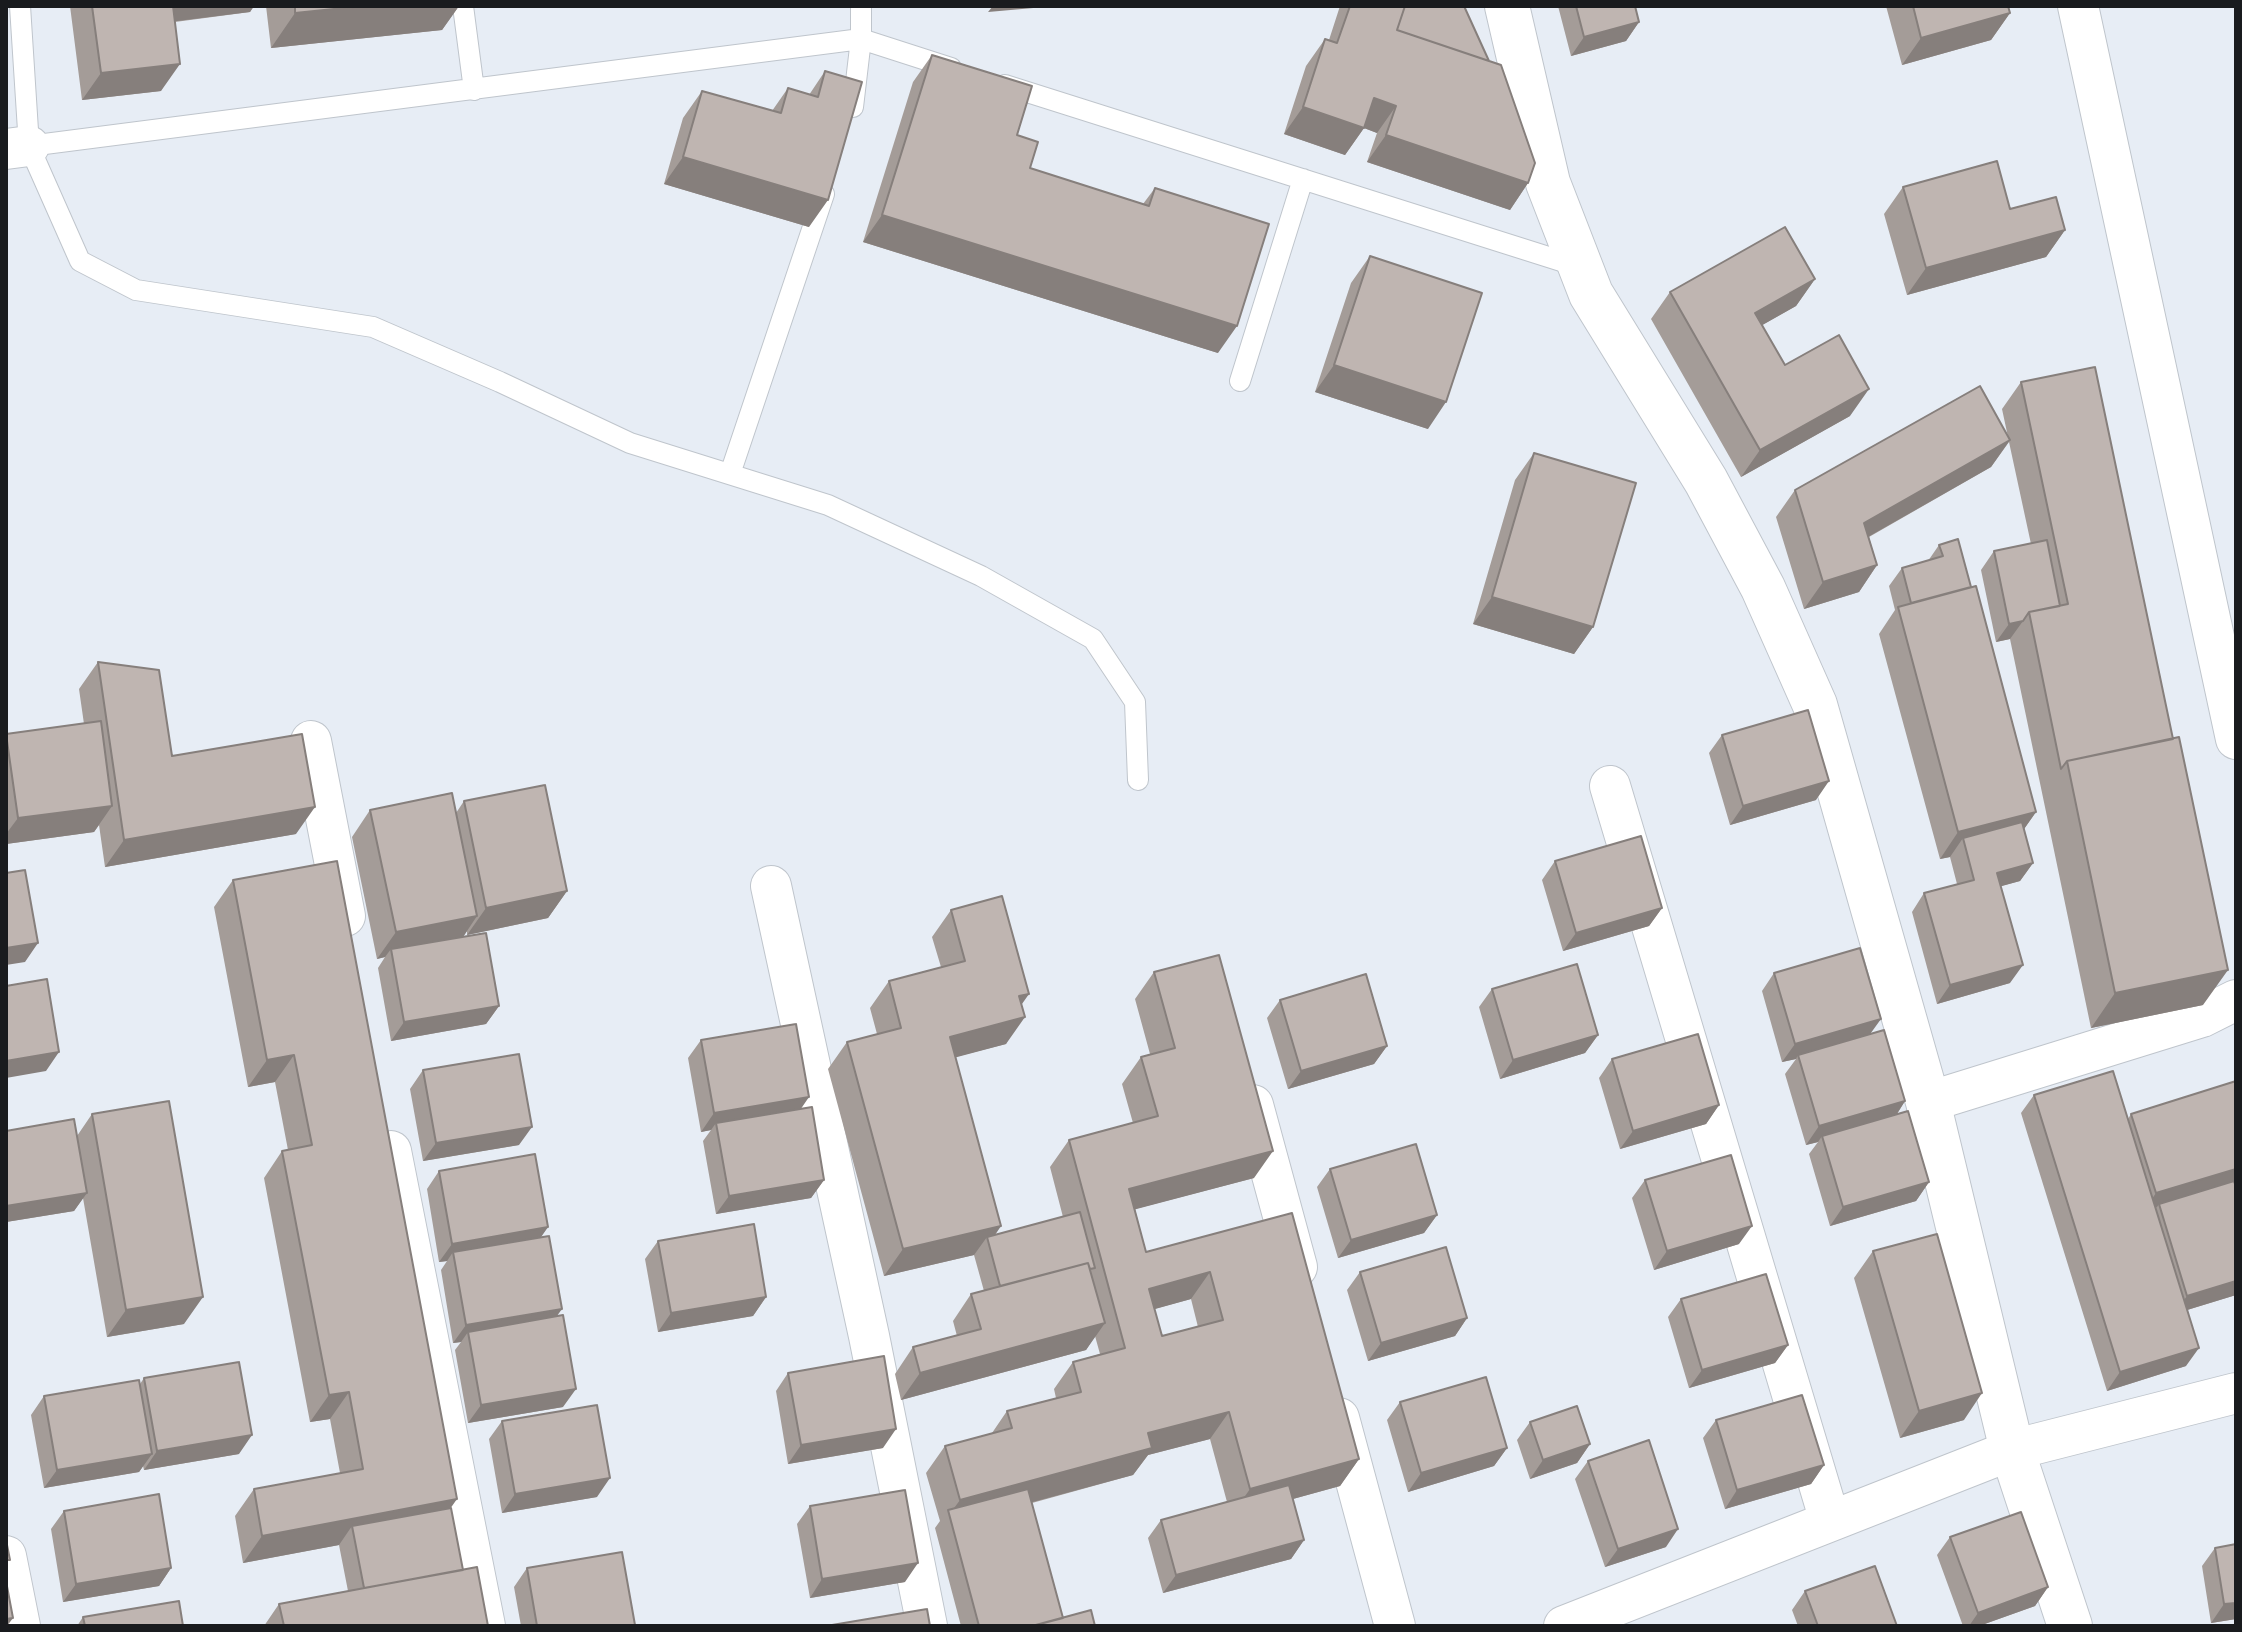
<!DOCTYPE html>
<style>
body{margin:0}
#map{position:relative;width:2242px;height:1632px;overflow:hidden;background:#e7edf5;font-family:"DM Sans",sans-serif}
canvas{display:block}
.frame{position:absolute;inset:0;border:8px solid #191b1e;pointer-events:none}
</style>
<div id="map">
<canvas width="2242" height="1632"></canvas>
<div class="frame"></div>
</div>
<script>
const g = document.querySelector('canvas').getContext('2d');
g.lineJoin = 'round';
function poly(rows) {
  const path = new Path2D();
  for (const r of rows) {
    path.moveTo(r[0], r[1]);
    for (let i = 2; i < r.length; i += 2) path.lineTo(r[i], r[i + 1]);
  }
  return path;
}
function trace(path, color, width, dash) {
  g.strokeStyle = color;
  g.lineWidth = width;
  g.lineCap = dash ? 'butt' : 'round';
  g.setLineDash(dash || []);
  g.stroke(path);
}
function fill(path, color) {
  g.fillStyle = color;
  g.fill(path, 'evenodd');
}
const service = poly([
 [20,6,29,146,861,39,853,107],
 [463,6,474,90],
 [861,6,861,39,951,68],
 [1005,85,1580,267],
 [29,146,80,261,136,290,373,327,500,382,630,443,828,505,981,576,1093,639,1135,702,1138,780],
 [1240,381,1303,179],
 [730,474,824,194]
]);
const minor = poly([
 [2078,6,2236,739],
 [6,149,29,146],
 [311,741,345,916],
 [1610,786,1830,1521],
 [771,886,869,1336,927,1626],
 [1928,1102,2202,1017,2236,1000],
 [1253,1105,1297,1267],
 [391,1151,485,1626],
 [1339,1418,1395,1626],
 [6,1556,20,1626],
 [1564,1626,2012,1450,2236,1393]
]);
const tertiary = poly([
 [1507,6,1548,183,1591,294,1706,481,1763,588,1815,705,1928,1102,2012,1450,2070,1626]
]);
const wall = poly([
 [70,6,254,6,250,12,175,22,161,91,82,100],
 [266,6,459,6,442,30,271,48],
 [1340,6,1464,6,1528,183,1510,210,1367,162,1377,133,1364,128,1345,155,1284,134,1306,66,1325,39,1329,40],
 [1558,6,1635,6,1639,22,1626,41,1571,56],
 [1886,6,2008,6,2010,13,1991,40,1902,65],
 [932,55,1017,135,1030,168,1143,204,1155,188,1218,353,863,242,913,82],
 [825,71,809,227,664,184,683,118,702,91,772,111,788,88,809,95],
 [1903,187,2010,209,2065,230,2046,257,1907,295,1884,214],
 [1370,256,1428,429,1315,392,1351,283],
 [1815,279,1796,306,1762,325,1785,365,1850,416,1741,477,1651,319,1670,292],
 [2021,382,2203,1005,2091,1028,2010,639,1996,642,1981,570,1994,551,2031,544,2009,442,1991,467,1869,537,1877,565,1859,592,1804,609,1776,517,1795,490,2008,437,2002,409],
 [1534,453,1593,627,1574,654,1473,624,1515,480],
 [1939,545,1971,587,2036,812,2024,829,2033,863,2020,881,2001,886,2010,983,1937,1004,1912,912,1924,893,1957,884,1950,857,1940,859,1879,634,1895,610,1889,586,1902,568,1928,561],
 [98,662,172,756,296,834,105,867,99,825,94,832,6,844,6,734,84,724,79,689],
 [1722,735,1816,800,1730,825,1709,753],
 [464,801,567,891,548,918,467,935,467,931,463,937,499,1006,486,1024,391,1041,378,968,385,957,377,959,352,837,370,810,456,813],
 [1555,861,1662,908,1649,926,1563,951,1542,880],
 [233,880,451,1508,463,1570,488,1626,264,1626,279,1604,348,1591,339,1545,243,1563,235,1516,254,1489,340,1473,330,1419,310,1422,264,1178,282,1151,288,1150,275,1082,248,1087,214,907],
 [951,910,1021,1004,1006,1044,955,1057,995,1235,1063,1217,1050,1167,1069,1140,1133,1123,1122,1084,1141,1057,1150,1054,1135,999,1154,972,1254,1178,1135,1209,1146,1252,1292,1213,1359,1459,1340,1486,1293,1499,1304,1540,1291,1559,1163,1593,1148,1538,1161,1520,1227,1502,1210,1439,1148,1455,1133,1475,1032,1503,1063,1618,1095,1626,961,1626,935,1528,940,1521,926,1473,945,1446,992,1433,1007,1411,1056,1398,1054,1389,1073,1362,1100,1354,1095,1336,1086,1350,901,1400,895,1374,913,1347,957,1336,953,1321,971,1294,984,1291,974,1255,884,1276,828,1069,847,1042,877,1034,870,1008,889,981,941,967,932,937],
 [1191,1299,1198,1327,1162,1336,1154,1309],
 [1774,973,1871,1034,1905,1101,1897,1114,1929,1182,1916,1201,1830,1226,1809,1154,1818,1142,1806,1145,1785,1074,1796,1059,1782,1062,1762,991],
 [1492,989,1598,1035,1585,1053,1500,1079,1479,1007],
 [1280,1000,1387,1046,1374,1064,1288,1089,1267,1018],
 [701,1040,801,1108,824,1180,811,1198,716,1214,703,1141,711,1130,701,1132,688,1058],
 [1612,1059,1719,1105,1706,1124,1620,1149,1599,1078],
 [423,1070,519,1145,423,1161,410,1089],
 [2034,1095,2128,1119,2131,1114,2235,1184,2236,1187,2236,1295,2187,1310,2186,1366,2107,1391,2021,1113],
 [92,1114,184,1324,107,1337,83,1198,74,1211,6,1222,6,1131,77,1136],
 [1330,1169,1437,1215,1424,1233,1338,1258,1317,1187],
 [439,1171,548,1227,540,1237,556,1317,563,1407,468,1423,455,1350,461,1342,453,1343,441,1270,447,1261,439,1262,427,1189],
 [1645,1180,1739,1244,1654,1270,1632,1198],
 [658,1241,766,1297,753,1316,658,1332,645,1259],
 [1873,1251,1964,1420,1900,1438,1854,1278],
 [1360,1272,1467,1318,1455,1336,1368,1361,1347,1290],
 [1681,1299,1788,1345,1775,1363,1689,1388,1668,1317],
 [788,1373,883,1448,788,1464,776,1391],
 [144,1378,239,1454,144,1470,143,1466,139,1472,44,1488,31,1415,44,1396,140,1384],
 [1400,1402,1507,1448,1494,1466,1408,1492,1387,1420],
 [1716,1420,1824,1465,1811,1484,1725,1509,1703,1438],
 [502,1421,597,1497,502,1513,489,1439],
 [1530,1422,1590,1444,1577,1463,1530,1479,1517,1440],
 [1588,1461,1666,1547,1605,1567,1575,1479],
 [810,1506,905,1582,810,1598,797,1524],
 [64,1511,171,1568,159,1586,63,1602,51,1529],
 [1950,1537,2048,1587,2035,1606,1979,1626,1963,1626,1937,1555],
 [2236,1544,2236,1619,2211,1623,2202,1566,2215,1548],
 [527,1568,634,1626,521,1626,514,1587],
 [1805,1591,1897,1626,1798,1626,1792,1610],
 [83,1617,183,1626,77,1626]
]);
const shadedWall = poly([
 [166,6,254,6,250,12,153,24],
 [363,6,459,6,442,30,271,48,295,13],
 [993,6,1056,6,988,12],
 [2010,13,1991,40,1902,65,1921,38],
 [1639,22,1626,41,1571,56,1584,37],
 [180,64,161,91,82,100,101,73],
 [1374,98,1396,106,1377,133,1364,128,1345,155,1284,134,1303,107],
 [1386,135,1528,183,1510,210,1367,162],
 [683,157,828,200,809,227,664,184],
 [882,215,1237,326,1218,353,863,242],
 [2065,230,2046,257,1907,295,1926,268],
 [1815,279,1796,306,1736,340,1755,313],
 [1334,365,1446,402,1428,429,1315,392],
 [1869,389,1850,416,1741,477,1760,450],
 [2010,440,1991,467,1845,550,1864,523],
 [1877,565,1859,592,1804,609,1823,582],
 [1492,597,1593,627,1574,654,1473,624],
 [2023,621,2010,639,1996,642,2009,624],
 [1829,781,1816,800,1730,825,1743,806],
 [112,806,94,832,6,844,6,834,18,818],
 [315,807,296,834,105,867,124,840],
 [2036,812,2017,839,1963,838,1950,857,1940,859,1958,832],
 [2033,863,2020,881,1984,891,1997,873],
 [567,891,548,918,467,935,486,908],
 [1662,908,1649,926,1563,951,1576,933],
 [477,916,459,943,391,949,385,957,377,959,396,932],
 [38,943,25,962,6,965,6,948],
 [2023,965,2010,983,1937,1004,1950,985],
 [2228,970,2203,1005,2091,1028,2115,993],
 [1029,994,1010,1021,1019,996],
 [499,1006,486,1024,391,1041,404,1022],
 [1025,1017,1006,1044,931,1064,950,1037],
 [1881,1019,1868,1037,1798,1055,1796,1059,1782,1062,1795,1044],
 [1598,1035,1585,1053,1500,1079,1513,1060],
 [1387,1046,1374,1064,1288,1089,1301,1071],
 [59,1052,46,1071,6,1078,6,1061],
 [294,1055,275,1082,248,1087,267,1060],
 [809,1097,796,1116,716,1123,711,1130,701,1132,714,1113],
 [1905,1101,1893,1120,1822,1136,1818,1142,1806,1145,1819,1126],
 [1719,1105,1706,1124,1620,1149,1633,1131],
 [532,1127,519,1145,423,1161,436,1143],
 [1273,1151,1254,1178,1110,1216,1129,1189],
 [2236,1169,2236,1183,2160,1206,2159,1204,2157,1207,2143,1212,2156,1193],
 [824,1180,811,1198,716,1214,729,1196],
 [1929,1182,1916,1201,1830,1226,1843,1207],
 [87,1193,74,1211,6,1222,6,1206],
 [1437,1215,1424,1233,1338,1258,1351,1240],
 [1001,1226,989,1244,987,1237,974,1255,884,1276,903,1249],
 [1752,1226,1739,1244,1654,1270,1667,1251],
 [548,1227,535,1246,453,1252,447,1261,439,1262,452,1244],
 [1210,1272,1191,1299,1130,1316,1149,1289],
 [2236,1281,2236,1295,2174,1314,2187,1296],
 [203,1297,184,1324,107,1337,126,1310],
 [766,1297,753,1316,658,1332,671,1313],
 [562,1309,549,1327,468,1332,461,1342,453,1343,466,1325],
 [1467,1318,1455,1336,1368,1361,1381,1343],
 [1105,1323,1086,1350,901,1400,920,1373],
 [1788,1345,1775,1363,1689,1388,1702,1370],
 [2199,1348,2186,1366,2107,1391,2120,1372],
 [576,1389,563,1407,468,1423,481,1405],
 [349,1392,330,1419,310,1422,329,1395],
 [1982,1393,1964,1420,1900,1438,1919,1411],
 [1229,1412,1210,1439,1148,1455,1133,1475,951,1524,949,1515,960,1500,1148,1433],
 [896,1429,883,1448,788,1464,801,1445],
 [252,1435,239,1454,144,1470,157,1451],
 [1590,1444,1577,1463,1530,1479,1543,1460],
 [1507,1448,1494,1466,1408,1492,1421,1473],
 [152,1454,139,1472,44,1488,57,1470],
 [1359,1459,1340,1486,1231,1516,1250,1489],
 [1824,1465,1811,1484,1725,1509,1737,1490],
 [610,1478,597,1497,502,1513,515,1494],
 [457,1499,438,1526,352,1526,339,1545,243,1563,262,1536],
 [1678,1529,1666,1547,1605,1567,1618,1549],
 [1304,1540,1291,1559,1163,1593,1176,1575],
 [918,1563,905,1582,810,1598,822,1579],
 [171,1568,159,1586,63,1602,76,1584],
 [2048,1587,2035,1606,1979,1626,1969,1626,1978,1613],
 [2236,1603,2236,1619,2211,1623,2224,1604],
 [13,1618,7,1626,6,1626,6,1619]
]);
const building = poly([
 [92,6,173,6,180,64,101,73,92,6],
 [295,6,363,6,295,13,295,6],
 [1350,6,1405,6,1397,30,1501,65,1535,163,1528,183,1386,135,1396,106,1374,98,1364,128,1303,107,1325,39,1337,43,1350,6],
 [1405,6,1464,6,1489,61,1397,30,1405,6],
 [1576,6,1635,6,1639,22,1584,37,1576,6],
 [1913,6,2008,6,2010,13,1921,38,1913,6],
 [932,55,1032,86,1017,135,1038,142,1030,168,1149,206,1155,188,1269,224,1237,326,882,215,932,55],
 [825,71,862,82,828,200,683,157,702,91,781,113,788,88,818,97,825,71],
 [1997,161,2010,209,2056,197,2065,230,1926,268,1903,187,1997,161],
 [1785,227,1815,279,1755,313,1785,365,1839,335,1869,389,1760,450,1670,292,1785,227],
 [1370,256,1482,293,1446,402,1334,365,1370,256],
 [2095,367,2173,739,2067,761,2061,769,2029,612,2068,604,2021,382,2095,367],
 [1980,386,2010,440,1864,523,1877,565,1823,582,1795,490,1980,386],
 [1534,453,1636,483,1593,627,1492,597,1534,453],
 [1958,539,1971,587,1911,603,1902,568,1943,556,1939,545,1958,539],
 [2047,540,2060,606,2029,612,2023,621,2009,624,1994,551,2047,540],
 [1976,586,2036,812,1958,832,1898,607,1976,586],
 [98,662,159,670,172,756,302,734,315,807,124,840,98,662],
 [1808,710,1829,781,1743,806,1722,735,1808,710],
 [101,721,112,806,18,818,6,734,101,721],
 [2179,737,2228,970,2115,993,2067,761,2179,737],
 [545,785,567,891,486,908,464,801,545,785],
 [452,793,477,916,396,932,370,810,452,793],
 [2022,822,2033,863,1997,873,2023,965,1950,985,1924,893,1974,880,1963,838,2022,822],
 [1641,836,1662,908,1576,933,1555,861,1641,836],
 [337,861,457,1499,262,1536,254,1489,363,1469,349,1392,329,1395,282,1151,312,1145,294,1055,267,1060,233,880,337,861],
 [25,870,38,943,6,948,6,873,25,870],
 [1002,896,1029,994,1019,996,1025,1017,950,1037,1001,1226,903,1249,847,1042,901,1028,889,981,965,961,951,910,1002,896],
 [486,933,499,1006,404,1022,391,949,486,933],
 [1860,948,1881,1019,1795,1044,1774,973,1860,948],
 [1219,955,1273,1151,1129,1189,1146,1252,1292,1213,1359,1459,1250,1489,1229,1412,1148,1433,1152,1448,960,1500,945,1446,1012,1428,1007,1411,1081,1392,1073,1362,1125,1348,1069,1140,1158,1116,1141,1057,1175,1048,1154,972,1219,955],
 [1210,1272,1223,1320,1162,1336,1149,1289,1210,1272],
 [1577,964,1598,1035,1513,1060,1492,989,1577,964],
 [1366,974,1387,1046,1301,1071,1280,1000,1366,974],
 [47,979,59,1052,6,1061,6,986,47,979],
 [796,1024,809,1097,714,1113,701,1040,796,1024],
 [1884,1030,1905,1101,1819,1126,1798,1055,1884,1030],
 [1698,1034,1719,1105,1633,1131,1612,1059,1698,1034],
 [519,1054,532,1127,436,1143,423,1070,519,1054],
 [2113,1071,2199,1348,2120,1372,2034,1095,2113,1071],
 [2236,1081,2236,1169,2156,1193,2131,1114,2236,1081],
 [169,1101,203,1297,126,1310,92,1114,169,1101],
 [812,1107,824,1180,729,1196,716,1123,812,1107],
 [1908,1111,1929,1182,1843,1207,1822,1136,1908,1111],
 [74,1119,87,1193,6,1206,6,1131,74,1119],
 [1416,1144,1437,1215,1351,1240,1330,1169,1416,1144],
 [535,1154,548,1227,452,1244,439,1171,535,1154],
 [1731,1155,1752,1226,1667,1251,1645,1180,1731,1155],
 [2234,1181,2236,1187,2236,1281,2187,1296,2159,1204,2234,1181],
 [1080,1212,1095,1268,1090,1269,1088,1263,1000,1286,987,1237,1080,1212],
 [754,1224,766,1297,671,1313,658,1241,754,1224],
 [1937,1234,1982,1393,1919,1411,1873,1251,1937,1234],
 [549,1236,562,1309,466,1325,453,1252,549,1236],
 [1446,1247,1467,1318,1381,1343,1360,1272,1446,1247],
 [1088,1263,1105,1323,920,1373,913,1347,981,1329,971,1294,1088,1263],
 [1766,1274,1788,1345,1702,1370,1681,1299,1766,1274],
 [563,1315,576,1389,481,1405,468,1332,563,1315],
 [884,1356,896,1429,801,1445,788,1373,884,1356],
 [239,1362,252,1435,157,1451,144,1378,239,1362],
 [1486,1377,1507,1448,1421,1473,1400,1402,1486,1377],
 [139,1380,152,1454,57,1470,44,1396,139,1380],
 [1802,1395,1824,1465,1737,1490,1716,1420,1802,1395],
 [597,1405,610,1478,515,1494,502,1421,597,1405],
 [1577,1406,1590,1444,1543,1460,1530,1422,1577,1406],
 [1649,1440,1678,1529,1618,1549,1588,1461,1649,1440],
 [1289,1485,1304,1540,1176,1575,1161,1520,1289,1485],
 [1028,1489,1063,1618,1032,1626,979,1626,948,1510,1028,1489],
 [905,1490,918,1563,822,1579,810,1506,905,1490],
 [159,1494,171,1568,76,1584,64,1511,159,1494],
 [451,1508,463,1570,364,1588,352,1526,451,1508],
 [2021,1512,2048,1587,1978,1613,1950,1537,2021,1512],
 [6,1540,10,1560,6,1560,6,1540],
 [2236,1544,2236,1603,2224,1604,2215,1548,2236,1544],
 [622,1552,635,1625,628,1626,537,1626,527,1568,622,1552],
 [1875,1566,1897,1626,1818,1626,1805,1591,1875,1566],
 [477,1567,488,1626,284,1626,279,1604,477,1567],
 [6,1581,13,1618,6,1619,6,1581],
 [179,1601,183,1626,85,1626,83,1617,179,1601],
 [927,1609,930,1626,832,1626,832,1625,927,1609],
 [1091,1610,1095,1626,1032,1626,1091,1610]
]);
trace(service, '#bfc5cc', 22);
trace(minor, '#bfc5cc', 42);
trace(tertiary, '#bfc5cc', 46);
trace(service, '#fff', 20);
trace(minor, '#fff', 40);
trace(tertiary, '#fff', 44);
fill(wall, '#a49c98');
fill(shadedWall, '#867f7c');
fill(building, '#bfb5b1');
trace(building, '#867f7c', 2);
</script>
